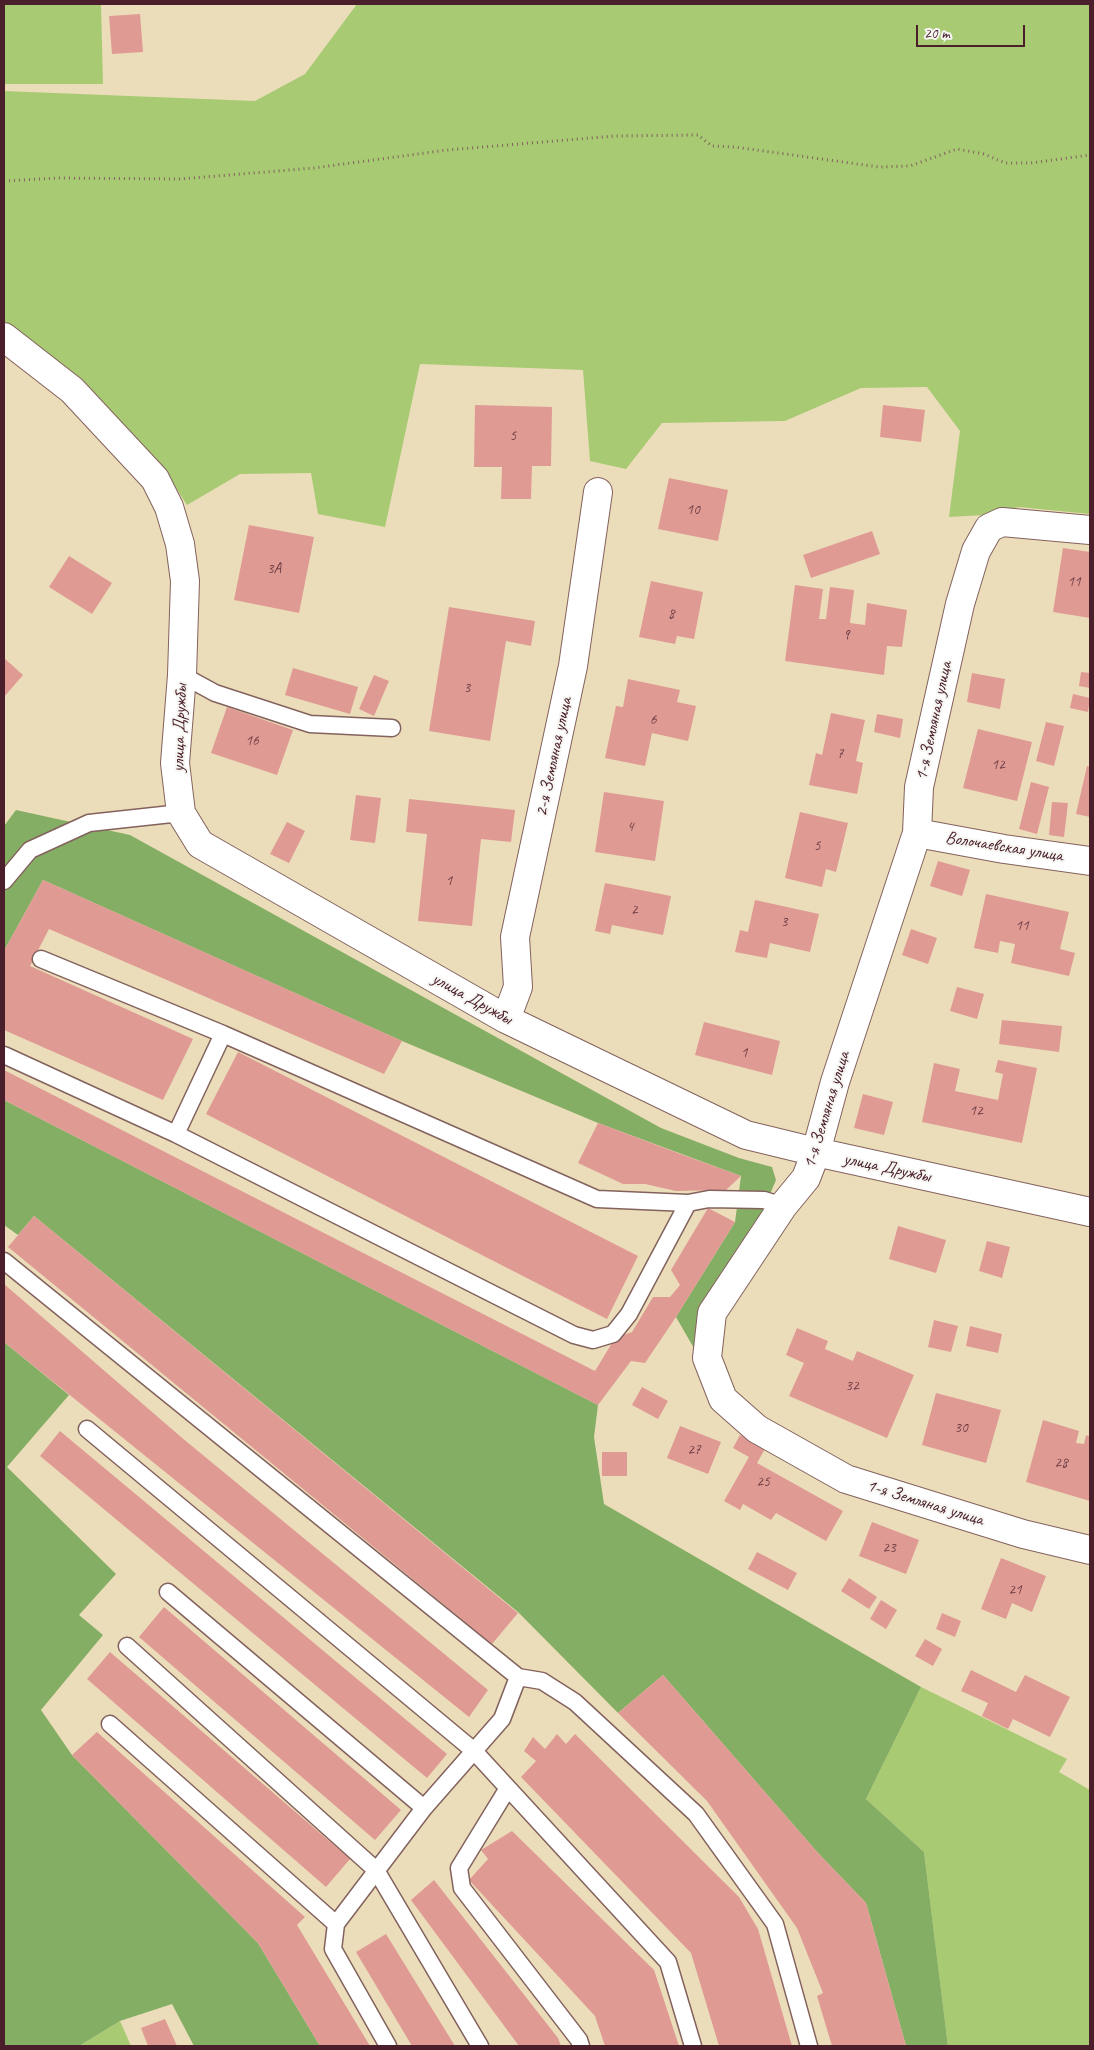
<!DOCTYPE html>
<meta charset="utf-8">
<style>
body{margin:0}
#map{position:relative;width:1094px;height:2050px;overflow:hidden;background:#ecddba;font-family:Caveat,sans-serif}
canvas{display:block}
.frame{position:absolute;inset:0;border:5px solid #4a1f2b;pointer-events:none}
.scale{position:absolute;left:916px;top:25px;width:109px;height:22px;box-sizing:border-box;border:2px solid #4a1f2b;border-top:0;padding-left:6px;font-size:15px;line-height:18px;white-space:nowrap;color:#4a1f2b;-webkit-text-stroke:4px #f6f6f2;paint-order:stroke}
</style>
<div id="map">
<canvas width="1094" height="2050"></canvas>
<div class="frame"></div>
<div class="scale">20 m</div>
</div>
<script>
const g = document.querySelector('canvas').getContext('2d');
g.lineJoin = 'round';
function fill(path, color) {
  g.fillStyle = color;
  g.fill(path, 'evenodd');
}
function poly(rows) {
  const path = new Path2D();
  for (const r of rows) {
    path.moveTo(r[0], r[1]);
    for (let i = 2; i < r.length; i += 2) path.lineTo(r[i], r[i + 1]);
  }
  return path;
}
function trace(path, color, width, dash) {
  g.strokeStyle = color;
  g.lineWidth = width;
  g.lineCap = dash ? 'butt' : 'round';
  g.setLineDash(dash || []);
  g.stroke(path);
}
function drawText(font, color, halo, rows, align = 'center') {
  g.font = font + ' Caveat,sans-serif';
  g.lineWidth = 4;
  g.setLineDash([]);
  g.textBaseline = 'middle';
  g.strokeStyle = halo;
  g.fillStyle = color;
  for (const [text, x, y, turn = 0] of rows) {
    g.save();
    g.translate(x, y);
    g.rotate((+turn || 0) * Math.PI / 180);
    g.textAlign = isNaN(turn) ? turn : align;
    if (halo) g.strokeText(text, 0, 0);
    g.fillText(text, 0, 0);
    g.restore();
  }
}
const green = poly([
 [4,4,101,4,103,84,4,84],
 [357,4,1090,4,1090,514,1019,507,984,515,949,517,960,431,927,387,861,388,785,421,662,423,626,469,590,461,583,370,420,364,385,527,318,514,311,473,240,474,187,505,162,466,87,387,35,343,4,321,4,91,255,101,305,74],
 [921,1687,1067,1759,1059,1772,1090,1790,1090,2046,948,2046,924,1852,866,1799],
 [120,2021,131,2046,79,2046]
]);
const forest = poly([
 [16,810,130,835,661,1128,739,1158,772,1167,776,1180,759,1220,695,1350,676,1317,735,1222,741,1176,598,1123,402,1041,43,880,4,951,4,826],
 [4,1100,598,1405,594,1437,604,1504,921,1687,866,1799,924,1852,948,2046,906,2046,866,1903,818,1853,663,1675,618,1713,518,1612,34,1216,18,1235,4,1225],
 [4,1342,69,1395,7,1467,116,1574,79,1615,103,1635,41,1710,72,1755,258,1943,320,2046,194,2046,172,2004,120,2021,79,2046,4,2046]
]);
const building = poly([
 [140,14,143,52,112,54,109,16],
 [475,405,552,407,551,466,532,466,531,499,501,499,502,467,474,467],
 [883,405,925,410,921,442,880,437],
 [669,478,728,490,718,541,658,529],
 [249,525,314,537,299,613,234,600],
 [872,531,880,554,811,578,803,555],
 [1063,548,1090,552,1090,618,1053,612],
 [69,556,112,583,92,614,49,587],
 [651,581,703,592,694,639,677,636,675,644,639,637],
 [795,585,823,589,819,619,826,619,830,587,854,590,850,623,865,625,867,603,907,610,902,647,887,646,884,675,785,661],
 [449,607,535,621,531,646,506,641,490,741,429,731],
 [4,658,23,675,4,697],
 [293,668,358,687,350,714,285,695],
 [1081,672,1090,673,1090,688,1079,686],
 [972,673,1005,679,1000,709,967,702],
 [374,675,389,681,374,716,359,709],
 [628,679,680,690,677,702,696,706,688,741,652,733,645,766,605,758,616,706,623,707],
 [1073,694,1090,698,1088,712,1070,708],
 [227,707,293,730,277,775,211,753],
 [831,713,865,720,856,761,863,763,857,794,809,785,816,753,822,755],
 [877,714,903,719,900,738,874,732],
 [1046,722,1064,726,1054,766,1036,761],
 [978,729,1032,742,1017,801,963,788],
 [1087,766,1090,767,1090,817,1076,814],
 [1031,782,1049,787,1037,834,1019,829],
 [604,792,664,801,655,861,595,852],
 [356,795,381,798,375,843,350,840],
 [409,799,515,810,511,842,481,839,472,926,418,921,427,834,406,832],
 [1052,802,1068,803,1064,837,1049,835],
 [800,812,848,823,836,872,826,869,822,887,785,878],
 [287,822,305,831,289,863,270,854],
 [938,861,970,870,962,896,930,886],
 [43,880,402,1041,384,1074,49,929,30,966,193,1039,163,1100,4,1030,4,951],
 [605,883,671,896,663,935,612,925,610,934,595,931],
 [986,894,1069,912,1060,949,1075,953,1069,976,1011,963,1015,944,1000,941,998,953,974,948],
 [755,900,819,914,810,952,770,943,767,958,735,952,740,930,748,932],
 [911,929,937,938,928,964,902,955],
 [957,987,984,994,977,1019,950,1011],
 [1002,1020,1062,1026,1059,1052,999,1044],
 [704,1022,780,1041,772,1075,695,1055],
 [238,1052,638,1256,607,1319,206,1114],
 [998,1060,1037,1068,1022,1143,922,1122,934,1063,960,1069,955,1091,998,1100,1003,1074,995,1072],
 [4,1070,595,1371,615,1338,632,1332,653,1297,670,1297,680,1285,671,1270,708,1208,735,1222,676,1317,645,1363,631,1361,598,1405,4,1100],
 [863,1094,893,1102,884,1135,854,1128],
 [598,1123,683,1155,741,1176,726,1190,676,1191,645,1184,623,1184,578,1163],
 [34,1216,518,1613,492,1644,8,1247],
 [898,1226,946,1240,936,1273,889,1259],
 [987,1241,1010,1247,1002,1278,979,1271],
 [4,1284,181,1437,488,1690,469,1717,4,1342],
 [934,1320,958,1326,951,1352,928,1347],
 [970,1326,1002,1334,998,1353,966,1346],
 [797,1328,828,1341,825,1349,853,1361,857,1351,914,1375,887,1438,789,1396,804,1363,786,1355],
 [642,1387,668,1401,658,1419,632,1405],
 [936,1393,1001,1410,986,1463,922,1445],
 [1043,1420,1079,1431,1076,1443,1084,1444,1086,1435,1090,1437,1090,1501,1026,1482],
 [680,1426,721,1442,708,1474,667,1458],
 [60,1431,447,1754,427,1778,40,1456],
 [740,1435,765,1449,757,1463,843,1511,826,1541,776,1513,771,1520,743,1504,740,1510,724,1501,749,1457,733,1448],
 [602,1452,627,1452,627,1476,602,1476],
 [872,1522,919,1540,906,1574,859,1556],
 [757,1552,797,1573,788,1590,748,1569],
 [1001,1558,1046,1576,1032,1612,1012,1603,1006,1619,981,1609],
 [849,1578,877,1597,869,1609,841,1591],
 [881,1600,897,1610,886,1629,870,1619],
 [164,1607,401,1810,375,1840,139,1637],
 [942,1613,961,1621,955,1637,936,1629],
 [925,1639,942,1649,933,1666,915,1656],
 [110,1652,350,1859,326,1887,87,1679],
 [971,1670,1016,1692,1025,1675,1070,1697,1050,1737,1013,1719,1008,1729,982,1716,988,1703,961,1691],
 [663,1675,818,1853,866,1903,906,2046,832,2046,817,1996,823,1993,797,1928,707,1801,618,1713],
 [97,1732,305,1917,297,1925,370,2046,320,2046,258,1943,72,1755],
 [557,1734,566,1744,575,1734,739,1897,758,1929,792,2046,719,2046,691,1953,521,1777,536,1761,524,1751,533,1737,545,1749],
 [512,1831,654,1970,679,2046,605,2046,595,2016,469,1880,488,1859,481,1850],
 [434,1880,558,2038,561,2046,519,2046,411,1900],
 [386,1934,455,2046,412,2046,356,1952],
 [165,2019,177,2046,148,2046,141,2028]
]);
const path = poly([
 [4,181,58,178,180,179,314,168,447,150,615,136,698,135,712,146,735,147,879,167,910,166,957,149,984,154,1005,163,1031,163,1090,155]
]);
const service = poly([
 [182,675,215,693,310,724,392,728],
 [4,881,30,850,89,823,181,813],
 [41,959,223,1034,597,1199,688,1203,709,1199,764,1200,783,1206],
 [4,1055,176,1134,574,1335,593,1340,613,1334,629,1314,688,1203],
 [176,1134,223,1034],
 [4,1261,518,1677],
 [87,1429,473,1750,668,1962,693,2046],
 [168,1592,424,1808],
 [127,1646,376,1870,480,2046],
 [110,1724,336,1924],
 [508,1788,459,1868,462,1888,579,2040,581,2046],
 [388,2046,333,1949,336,1924,424,1808,502,1719,518,1677,542,1681,575,1702,696,1814,775,1924,809,2046]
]);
const minor = poly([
 [4,337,72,390,155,479,169,507,180,544,185,581,182,675,175,763,181,813,200,844,506,1019,746,1135,816,1152,1090,1212],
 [1090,530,1002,522,989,528,976,551,960,604,919,787,917,833,835,1082,816,1152,806,1178,783,1206,712,1313,707,1358,723,1399,757,1429,846,1479,1023,1534,1090,1550],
 [917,833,1004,849,1090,861],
 [506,1019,518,987,515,937,573,666,598,492]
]);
const numberNames = [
 ["5",513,436],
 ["10",693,510],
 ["3А",274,569],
 ["11",1074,582],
 ["8",671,614],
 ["9",846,635],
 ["3",467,688],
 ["6",653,720],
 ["16",252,741],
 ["7",840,754],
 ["12",998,765],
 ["4",630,827],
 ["5",817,846],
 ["1",449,881],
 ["2",634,910],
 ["3",784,922],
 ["11",1022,926],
 ["1",744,1053],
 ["12",976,1111],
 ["32",852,1386],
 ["30",961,1428],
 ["27",694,1450],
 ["28",1061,1463],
 ["25",763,1482],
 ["23",889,1548],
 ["21",1015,1590]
];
const streetNames = [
 ["1-я Земляная улица",934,721,-78],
 ["улица Дружбы",180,728,-88],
 ["2-я Земляная улица",554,757,-78],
 ["Волочаевская улица",1004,847,9],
 ["улица Дружбы",472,999,29],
 ["1-я Земляная улица",827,1110,-73],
 ["улица Дружбы",887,1168,12],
 ["1-я Земляная улица",925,1503,17]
];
fill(green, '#a7ca73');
fill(forest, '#85ae65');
fill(building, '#df9a94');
trace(service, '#83625d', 19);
trace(minor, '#83625d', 30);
trace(path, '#83625d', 3, [1, 4]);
trace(service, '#fff', 16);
trace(minor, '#fff', 28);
drawText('15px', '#6f3e45', null, numberNames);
drawText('18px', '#4a1f2b', '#f6f6f2', streetNames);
</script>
